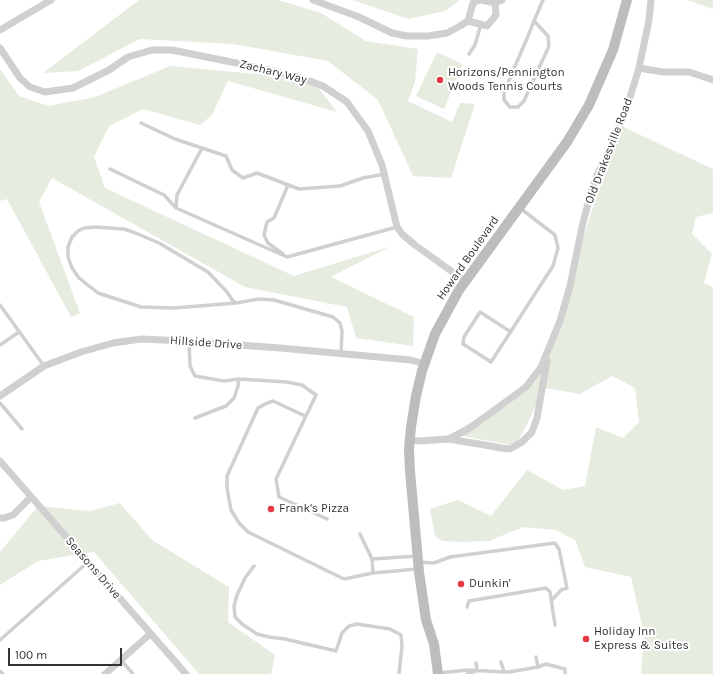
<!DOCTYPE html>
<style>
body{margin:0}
#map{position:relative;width:713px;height:674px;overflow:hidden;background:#fff;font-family:Karla,sans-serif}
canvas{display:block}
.scale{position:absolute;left:8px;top:648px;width:114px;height:18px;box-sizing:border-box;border:2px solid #333;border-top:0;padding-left:5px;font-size:12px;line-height:14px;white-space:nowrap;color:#333;-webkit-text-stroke:3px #fff;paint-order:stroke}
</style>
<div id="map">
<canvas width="713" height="674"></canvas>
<div class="scale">100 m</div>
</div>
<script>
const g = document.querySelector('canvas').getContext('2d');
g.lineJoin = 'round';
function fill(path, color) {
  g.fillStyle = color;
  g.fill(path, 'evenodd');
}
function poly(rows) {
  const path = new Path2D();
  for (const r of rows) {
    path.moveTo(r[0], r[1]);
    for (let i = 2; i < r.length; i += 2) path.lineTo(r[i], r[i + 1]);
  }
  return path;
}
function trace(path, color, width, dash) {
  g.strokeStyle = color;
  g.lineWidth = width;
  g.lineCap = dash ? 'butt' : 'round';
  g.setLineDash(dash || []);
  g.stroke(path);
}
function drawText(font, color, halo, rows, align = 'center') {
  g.font = font + ' Karla,sans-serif';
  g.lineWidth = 4;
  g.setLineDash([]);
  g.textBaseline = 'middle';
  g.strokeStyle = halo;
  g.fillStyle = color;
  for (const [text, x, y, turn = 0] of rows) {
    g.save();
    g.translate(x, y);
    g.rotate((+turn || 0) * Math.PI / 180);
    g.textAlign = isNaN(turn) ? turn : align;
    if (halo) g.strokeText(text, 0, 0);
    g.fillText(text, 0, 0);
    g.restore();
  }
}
const green = poly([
 [139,0,278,0,321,13,366,41,418,49,415,82,408,101,452,122,460,103,475,104,451,178,413,176,378,100,328,61,233,44,140,39,78,71,43,73],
 [353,0,460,0,445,11,408,19],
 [687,0,713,0,713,9],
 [437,52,462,64,444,109,416,96],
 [170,66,277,76,317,86,337,112,228,81,212,115,200,125,143,109,109,126,94,157,105,188,294,276,389,247,331,277,414,317,413,346,356,338,347,307,245,287,52,178,39,202,80,313,71,317,7,199,0,201,0,69,19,96,48,106,95,97],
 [619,125,713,169,713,213,696,217,692,234,712,254,704,283,713,287,713,674,641,674,644,634,631,577,585,567,575,540,556,530,523,527,489,541,460,542,442,541,435,536,430,509,458,500,491,516,527,470,563,490,585,486,596,427,623,438,639,422,635,388,612,376,580,394,545,388,516,446,452,434,522,390,545,359],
 [120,503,152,540,229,587,228,622,275,655,271,674,199,674,94,552,38,561,0,585,0,552,38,506,90,511]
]);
const service = poly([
 [534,21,548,36,549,46,524,101,518,107,510,107,504,100,504,92,528,36,534,21,543,0],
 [469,54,475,45,481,24],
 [141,123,175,139,226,156,232,170,243,178,257,173,299,189,340,186,363,178,385,174],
 [110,169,164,195,176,208,287,257,397,227],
 [176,208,177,195,202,148],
 [283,254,268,243,264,235,267,222,274,218,288,185],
 [236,303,233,301,227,292,208,272,159,243,133,232,124,229,95,227,84,228,78,231,72,237,68,247,68,257,72,268,79,278,98,293,141,307,174,308,236,303,259,299,274,300,333,317,340,323,342,331,341,354],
 [0,305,44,366],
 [511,332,480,312,464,337,463,344,491,362,553,266,558,248,555,235,520,208],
 [189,341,190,366,195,376,224,381,239,379,287,382,302,385,316,395,276,479,279,497,327,519],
 [0,345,19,332],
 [0,403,22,429],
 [305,416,273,401,265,404,258,408,227,476,227,488,231,510,239,523,248,532,344,579,373,573,372,559,360,534],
 [195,418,226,406,234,398,238,386,239,379],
 [372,559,417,556],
 [419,562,434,563,450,557,555,543,559,549,567,588,561,590,552,600],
 [254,566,245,578,237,595,234,606,235,617,242,624,257,634,269,637,285,639,336,651,342,633,349,626,357,624,390,629,401,635,402,646,399,674],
 [373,573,417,569],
 [467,607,469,601,546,588,550,592,555,625],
 [0,640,88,562],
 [121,660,133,674],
 [476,663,477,670],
 [538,667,546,664,565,669,565,674],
 [0,671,3,674],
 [504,672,509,672,538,667,536,657],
 [439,673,468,670,504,672,501,662],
 [467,674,476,671]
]);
const minor = poly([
 [313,0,359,17,392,33,407,36,428,36,447,33,460,26,468,21,473,3,479,0],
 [481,0,495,3],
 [468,21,487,26,496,15,495,3,502,0],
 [0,30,51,0],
 [0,48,20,78,30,87,45,92,73,88,109,70,128,57,152,50,172,50,246,65,299,77,323,86,347,102,368,131,382,165,397,227,402,234,415,245,465,281],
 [639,68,663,72,689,72,713,80],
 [0,396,44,366,81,352,113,343,141,339,184,341,280,348,411,360,424,364],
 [448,439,485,445,501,448,510,449,522,442,532,432,537,418,547,361],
 [410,440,420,441,448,439,467,430,526,387,541,367,560,321,570,286,582,227,591,192,597,175,612,147,626,110,639,68,649,20,651,0],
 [0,461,186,674],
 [0,518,4,518,13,515,31,497],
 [105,674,150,634]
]);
const secondary = poly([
 [438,674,434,644,426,620,419,572,410,471,409,449,411,427,416,396,422,371,435,334,459,290,567,142,589,105,613,50,627,0]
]);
const markers = [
 [440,80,4,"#e63946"],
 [271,509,4,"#e63946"],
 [461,584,4,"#e63946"],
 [586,639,4,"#e63946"]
];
const streetNames = [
 ["Zachary Way",273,72,14],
 ["Old Drakesville Road",609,151,-69],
 ["Howard Boulevard",468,258,-55],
 ["Hillside Drive",206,343,4],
 ["Seasons Drive",93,568,49]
];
const poiNames = [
 ["Horizons/Pennington",448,73],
 ["Woods Tennis Courts",448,87],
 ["Frank's Pizza",279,509],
 ["Dunkin'",469,584],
 ["Holiday Inn",594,632],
 ["Express & Suites",594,646]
];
fill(green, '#e6ecdf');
trace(service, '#d0d0d0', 3.5);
trace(minor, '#d0d0d0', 7);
trace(secondary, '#bdbdbd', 10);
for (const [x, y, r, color] of markers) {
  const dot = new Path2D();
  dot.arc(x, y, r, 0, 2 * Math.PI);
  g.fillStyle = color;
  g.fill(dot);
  trace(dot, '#fff', 1.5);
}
drawText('12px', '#333', '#fff', streetNames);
drawText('12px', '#333', '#fff', poiNames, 'left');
</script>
